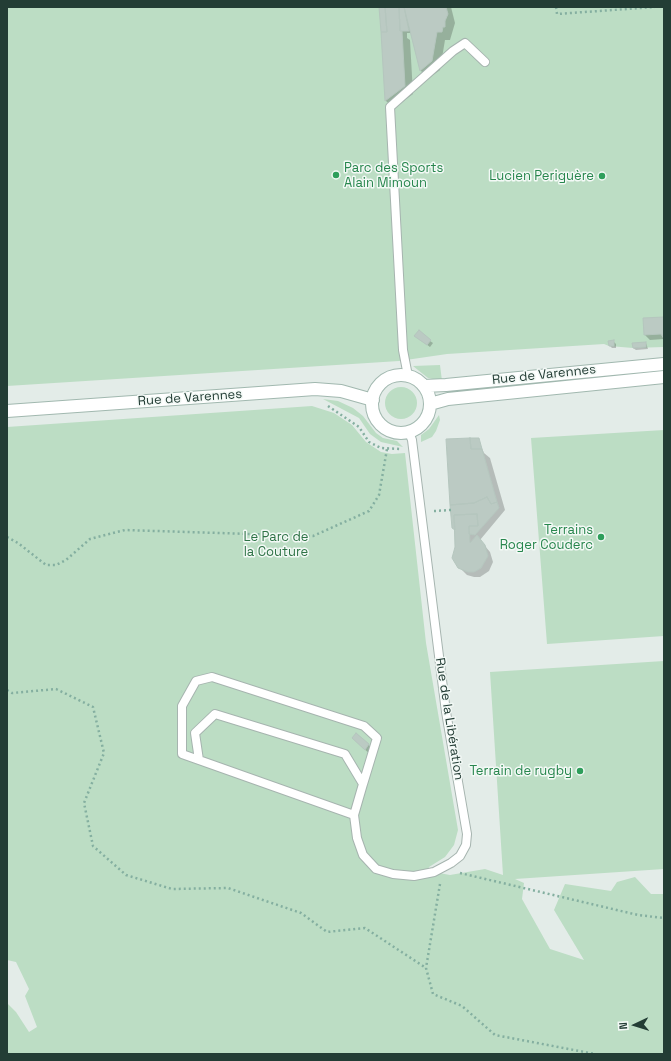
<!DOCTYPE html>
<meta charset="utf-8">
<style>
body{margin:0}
#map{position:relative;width:671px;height:1061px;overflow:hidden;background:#e3ece8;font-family:"Space Grotesk",sans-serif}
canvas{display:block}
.frame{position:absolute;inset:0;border:8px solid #233d35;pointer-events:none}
.north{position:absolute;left:615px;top:1005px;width:40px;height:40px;-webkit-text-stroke:3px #f3f9f6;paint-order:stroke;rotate:266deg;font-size:11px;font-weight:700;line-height:16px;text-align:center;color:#233d35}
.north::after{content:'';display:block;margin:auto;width:14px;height:18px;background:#233d35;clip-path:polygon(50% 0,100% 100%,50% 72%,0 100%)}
</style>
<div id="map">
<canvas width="671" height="1061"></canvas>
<div class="frame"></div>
<div class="north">N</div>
</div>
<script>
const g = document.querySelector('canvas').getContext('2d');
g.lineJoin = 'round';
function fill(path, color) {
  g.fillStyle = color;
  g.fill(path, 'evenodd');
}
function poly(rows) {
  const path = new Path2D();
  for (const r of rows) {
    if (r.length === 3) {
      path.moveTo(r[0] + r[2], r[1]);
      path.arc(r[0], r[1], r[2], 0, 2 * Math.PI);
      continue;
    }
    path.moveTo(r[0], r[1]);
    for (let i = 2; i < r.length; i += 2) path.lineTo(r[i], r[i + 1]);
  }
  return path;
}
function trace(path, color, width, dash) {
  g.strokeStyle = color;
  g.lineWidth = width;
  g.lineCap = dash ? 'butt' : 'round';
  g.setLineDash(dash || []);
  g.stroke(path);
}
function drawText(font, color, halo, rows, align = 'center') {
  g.font = font + ' "Space Grotesk",sans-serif';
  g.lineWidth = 3;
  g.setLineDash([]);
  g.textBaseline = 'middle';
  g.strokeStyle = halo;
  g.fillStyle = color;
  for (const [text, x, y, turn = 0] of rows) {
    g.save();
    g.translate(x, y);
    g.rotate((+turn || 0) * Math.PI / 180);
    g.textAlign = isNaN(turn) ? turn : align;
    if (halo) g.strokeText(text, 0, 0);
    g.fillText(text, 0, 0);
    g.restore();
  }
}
const green = poly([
 [7,7,664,7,664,347,633,348,609,346,604,344,447,354,399,361,7,386],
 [440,365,442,381,428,378,413,366],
 [401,403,16],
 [323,399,338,401,353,408,363,416,376,433,383,438,397,441,403,447,381,442,370,434,359,418],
 [312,406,334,413,352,425,366,442,381,452,392,454,405,453,426,643,458,830,454,845,445,857,429,867,428,871,450,875,485,869,503,875,490,672,664,661,664,869,515,879,524,883,522,899,550,949,584,960,554,910,565,884,611,891,617,882,635,877,651,894,664,894,664,1054,7,1054,7,1003,16,1012,29,1032,37,1027,25,996,29,989,16,962,7,960,7,427],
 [439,415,440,420,436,431,432,437,421,442,421,435,429,429],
 [664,430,664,636,547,644,531,438]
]);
const shadow = poly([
 [380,7,451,7,455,23,450,40,445,40,440,70,429,78,421,71,411,33,407,33,407,38,410,40,413,94,394,108,386,101],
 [664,318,664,339,650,340,645,335],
 [418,338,430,341,433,343,430,347],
 [613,341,616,344,616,348,612,348,610,346],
 [646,343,648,349,636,350,633,348],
 [478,439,484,453,490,458,505,510,480,540,490,552,493,562,489,571,480,577,474,577,467,575,456,564,456,547],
 [357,734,377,753,373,757,361,746]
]);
const building = poly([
 [379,7,385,7,387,32,381,32,379,7],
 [385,7,399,7,400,31,402,31,405,86,385,101,381,32,387,32,385,7],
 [399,7,404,7,409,31,400,31,399,7],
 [404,7,446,7,448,14,445,21,445,27,443,27,442,32,437,32,432,61,420,71,404,7],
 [664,317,664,339,661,334,644,335,643,318,664,317],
 [419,330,431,340,427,345,414,336,419,330],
 [614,340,614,346,609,346,608,341,614,340],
 [646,342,646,347,633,348,632,343,646,342],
 [470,438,479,438,482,449,471,449,470,438],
 [470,438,471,449,482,449,497,502,491,504,487,497,474,503,450,505,446,439,470,438],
 [487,497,491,504,497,502,499,508,475,535,469,534,469,526,478,526,477,514,454,515,455,530,452,528,450,505,474,503,487,497],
 [477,514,478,526,469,526,470,543,477,535,485,545,488,556,481,568,474,572,468,572,458,568,452,558,455,547,454,515,477,514],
 [356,733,369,744,365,750,352,738,356,733]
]);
const path = poly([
 [556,7,557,14,655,7],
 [328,406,359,427,369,442,381,448,401,449],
 [434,511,451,510],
 [7,537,18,543,46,565,56,565,66,560,90,539,125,530,313,536,369,511,379,495,387,449],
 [7,690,12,693,56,689,93,707,104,753,84,803,93,846,126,875,172,889,228,888,301,913,327,932,365,928,426,968],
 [460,873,638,915,664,918],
 [440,884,426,968,433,994,462,1006,495,1035,595,1054]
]);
const lane = poly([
 [408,376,403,350,390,107,453,51,465,43,485,62],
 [199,760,195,733,215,714,345,754,363,784,354,815,357,838,363,855,376,869,393,874,414,876,434,872,451,863,460,856,466,845,467,834,446,712,412,440,409,432],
 [354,815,182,754,182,706,196,681,212,677,364,726,377,738,363,784]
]);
const secondary = poly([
 [401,404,29],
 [424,386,446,385,664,364],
 [430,404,448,399,664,377],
 [7,411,315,389,341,391,373,400]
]);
const markers = [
 [336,175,4,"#2e9e5b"],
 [602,176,4,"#2e9e5b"],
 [601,537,4,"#2e9e5b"],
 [580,771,4,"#2e9e5b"]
];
const leisureNames = [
 ["Parc des Sports",344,168,"left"],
 ["Alain Mimoun",344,183,"left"],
 ["Lucien Periguère",594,176],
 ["Terrains",593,530],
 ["Roger Couderc",593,545],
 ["Terrain de rugby",572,771]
];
const streetNames = [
 ["Rue de Varennes",544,375,-6],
 ["Rue de Varennes",190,398,-4],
 ["Rue de la Libération",449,719,81]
];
const parkNames = [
 ["Le Parc de",276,537],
 ["la Couture",276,552]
];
fill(green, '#bcddc4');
fill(shadow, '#0003');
fill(building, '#bbcac3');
trace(building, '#b5c6be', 1);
trace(lane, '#a6b4af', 10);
trace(secondary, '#a1b8af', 14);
trace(path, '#84afa0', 2.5, [2, 3]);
trace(lane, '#fff', 8);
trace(secondary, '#fff', 12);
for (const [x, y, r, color] of markers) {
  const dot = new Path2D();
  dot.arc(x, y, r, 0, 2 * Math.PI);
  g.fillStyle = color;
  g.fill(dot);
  trace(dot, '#f3f9f6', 1.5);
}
drawText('13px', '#27864d', '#f3f9f6', leisureNames, 'right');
drawText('13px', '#233d35', '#f3f9f6', streetNames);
drawText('13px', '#2e7346', '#f3f9f6', parkNames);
</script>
